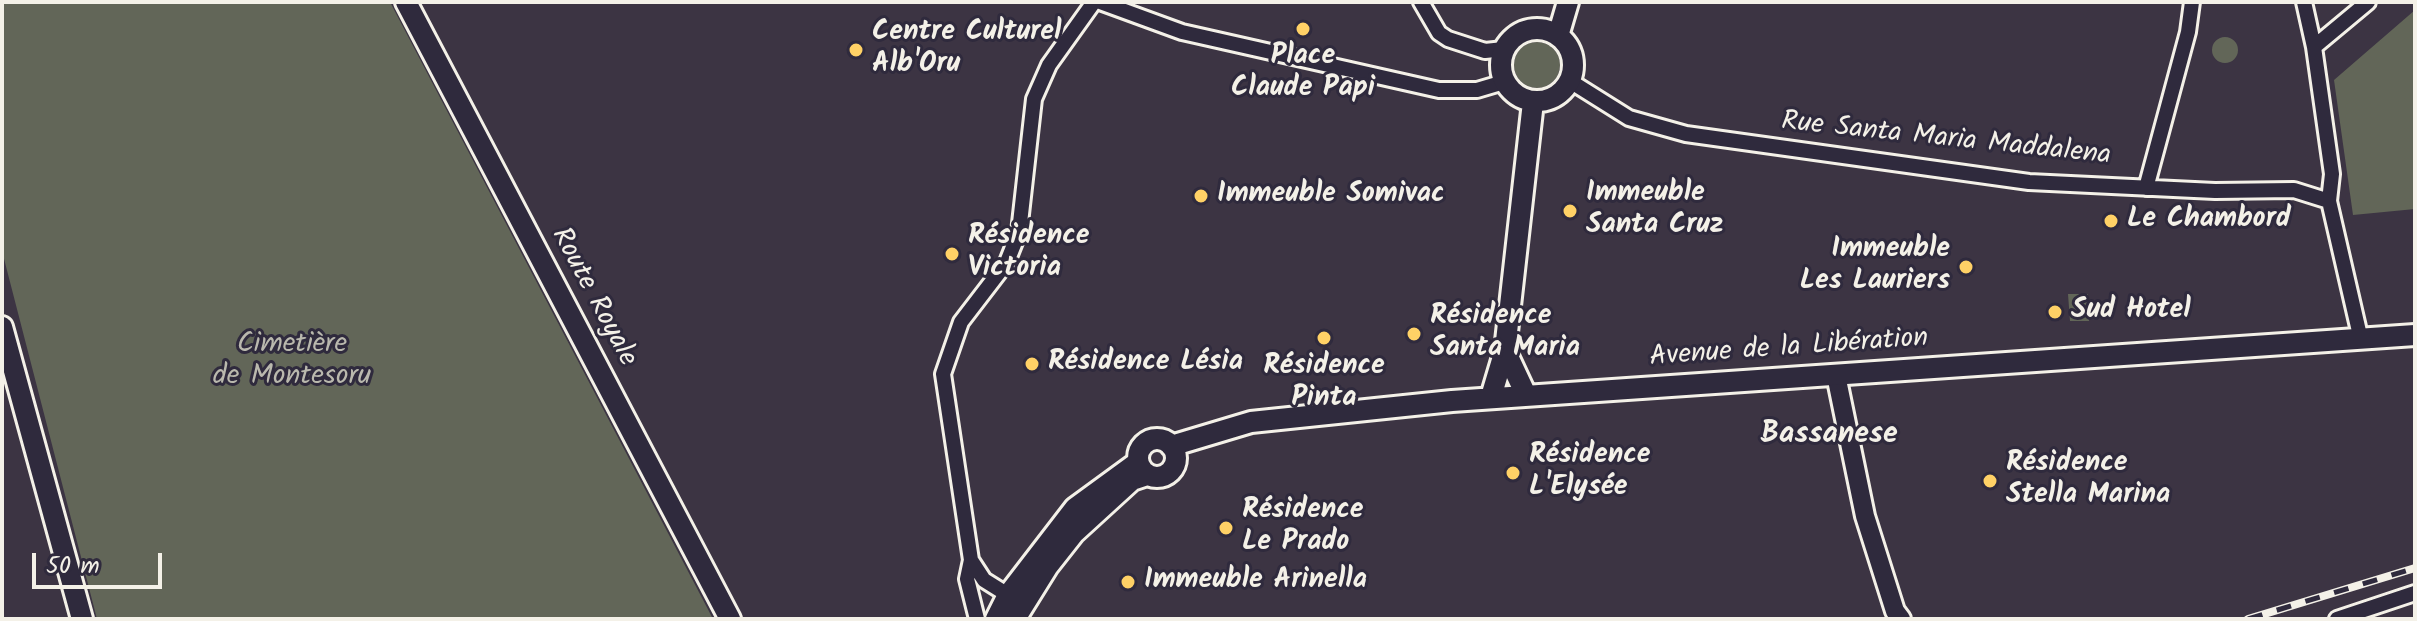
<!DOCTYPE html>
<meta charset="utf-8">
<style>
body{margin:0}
#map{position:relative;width:2417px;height:621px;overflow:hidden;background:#3c3443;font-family:Kalam,sans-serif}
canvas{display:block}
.frame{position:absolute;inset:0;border:4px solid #f4f1e8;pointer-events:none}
.scale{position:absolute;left:32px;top:553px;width:130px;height:36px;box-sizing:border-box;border:4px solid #f4f1e8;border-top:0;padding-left:10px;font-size:24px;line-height:28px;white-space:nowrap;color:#f4f1e8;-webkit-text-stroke:6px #2f2a3d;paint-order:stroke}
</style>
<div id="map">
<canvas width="2417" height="621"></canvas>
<div class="frame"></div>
<div class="scale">50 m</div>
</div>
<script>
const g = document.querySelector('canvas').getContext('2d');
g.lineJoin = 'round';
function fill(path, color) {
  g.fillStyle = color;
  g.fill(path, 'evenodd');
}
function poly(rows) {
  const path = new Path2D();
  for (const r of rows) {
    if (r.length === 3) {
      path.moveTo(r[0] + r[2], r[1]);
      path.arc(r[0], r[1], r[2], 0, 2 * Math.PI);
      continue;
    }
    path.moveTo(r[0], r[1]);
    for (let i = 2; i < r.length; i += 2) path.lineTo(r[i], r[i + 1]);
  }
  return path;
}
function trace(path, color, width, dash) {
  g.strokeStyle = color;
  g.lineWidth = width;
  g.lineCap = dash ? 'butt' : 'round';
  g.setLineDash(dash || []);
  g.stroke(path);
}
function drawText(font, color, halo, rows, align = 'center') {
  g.font = font + ' Kalam,sans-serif';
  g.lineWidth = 6;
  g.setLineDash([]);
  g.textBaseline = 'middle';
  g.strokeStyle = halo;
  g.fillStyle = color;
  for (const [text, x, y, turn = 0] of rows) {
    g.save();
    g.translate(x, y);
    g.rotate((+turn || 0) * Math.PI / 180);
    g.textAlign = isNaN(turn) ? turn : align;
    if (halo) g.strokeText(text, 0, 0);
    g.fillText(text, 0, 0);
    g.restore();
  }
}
const green = poly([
 [2,2,390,2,713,619,97,619,2,251],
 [2415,10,2415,209,2353,215,2334,80],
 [2225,50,13],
 [1537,65,23],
 [2068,294,2088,294,2089,321,2070,321]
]);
const minor = poly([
 [1100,2,1182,32,1439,90,1477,90,1504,82],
 [1421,2,1439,33,1448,39,1485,51,1504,49],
 [2304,2,2314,47,2332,174,2329,201,2361,340],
 [2314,47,2368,2],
 [1570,81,1629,118,1686,134,2029,182,2215,191,2294,190,2329,201],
 [2146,188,2188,32,2192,2],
 [971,560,984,580,1008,595],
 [977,619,967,579,971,560,943,374,961,322,1007,262,1019,232,1034,99,1049,65,1094,2],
 [2337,619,2415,593]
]);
const tertiary = poly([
 [1836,375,1865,516,1895,611,1901,619]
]);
const secondary = poly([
 [406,2,730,619],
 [1537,65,36],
 [1558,36,1568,2],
 [2,327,82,619],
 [1505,350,1526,395],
 [1491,397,1505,350,1533,102],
 [1157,458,19],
 [1171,446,1251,422,1452,401,2415,335],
 [996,619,1008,595,1075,508,1138,462],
 [1015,619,1048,566,1074,533,1132,480,1147,475]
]);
const rail = poly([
 [2248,619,2415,568]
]);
const markers = [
 [1303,29,8,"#ffd166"],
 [856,50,8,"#ffd166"],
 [1201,196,8,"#ffd166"],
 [1570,211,8,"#ffd166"],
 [2111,221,8,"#ffd166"],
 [952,254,8,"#ffd166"],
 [1966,267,8,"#ffd166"],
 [2055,312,8,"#ffd166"],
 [1414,334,8,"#ffd166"],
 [1324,338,8,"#ffd166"],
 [1032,364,8,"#ffd166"],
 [1513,473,8,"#ffd166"],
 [1990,481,8,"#ffd166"],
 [1226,528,8,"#ffd166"],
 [1128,582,8,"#ffd166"]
];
const poiNames = [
 ["Centre Culturel",872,34],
 ["Alb'Oru",872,66],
 ["Place",1303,58,"center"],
 ["Claude Papi",1303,90,"center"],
 ["Immeuble",1586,195],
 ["Santa Cruz",1586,227],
 ["Immeuble Somivac",1217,196],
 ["Le Chambord",2127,221],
 ["Résidence",968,238],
 ["Victoria",968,270],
 ["Immeuble",1950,251,"right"],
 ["Les Lauriers",1950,283,"right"],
 ["Sud Hotel",2071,312],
 ["Résidence",1430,318],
 ["Santa Maria",1430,350],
 ["Résidence Lésia",1048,364],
 ["Résidence",1324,368,"center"],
 ["Pinta",1324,400,"center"],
 ["Résidence",1529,457],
 ["L'Elysée",1529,489],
 ["Résidence",2006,465],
 ["Stella Marina",2006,497],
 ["Résidence",1242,512],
 ["Le Prado",1242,544],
 ["Immeuble Arinella",1144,582]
];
const streetNames = [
 ["Rue Santa Maria Maddalena",1946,141,6],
 ["Route Royale",592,298,62],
 ["Avenue de la Libération",1789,350,-4]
];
const parkNames = [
 ["Cimetière",292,346],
 ["de Montesoru",292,378]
];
const neighbourhoodNames = [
 ["Bassanese",1829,437]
];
fill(green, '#626658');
trace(minor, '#f4f1e8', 20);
trace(tertiary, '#f4f1e8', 24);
trace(secondary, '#f4f1e8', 26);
trace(minor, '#2f2a3d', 14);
trace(tertiary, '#2f2a3d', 18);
trace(secondary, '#2f2a3d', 20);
trace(rail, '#f4f1e8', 8);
trace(rail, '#2f2a3d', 5, [15]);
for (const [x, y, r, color] of markers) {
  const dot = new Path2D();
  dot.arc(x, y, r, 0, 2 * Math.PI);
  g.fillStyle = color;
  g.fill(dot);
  trace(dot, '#2f2a3d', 3);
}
drawText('bold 28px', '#f4f1e8', '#2f2a3d', poiNames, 'left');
drawText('28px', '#f4f1e8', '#2f2a3d', streetNames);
drawText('28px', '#bab9ae', '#2f2a3d', parkNames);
drawText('bold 30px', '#f4f1e8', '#2f2a3d', neighbourhoodNames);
</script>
